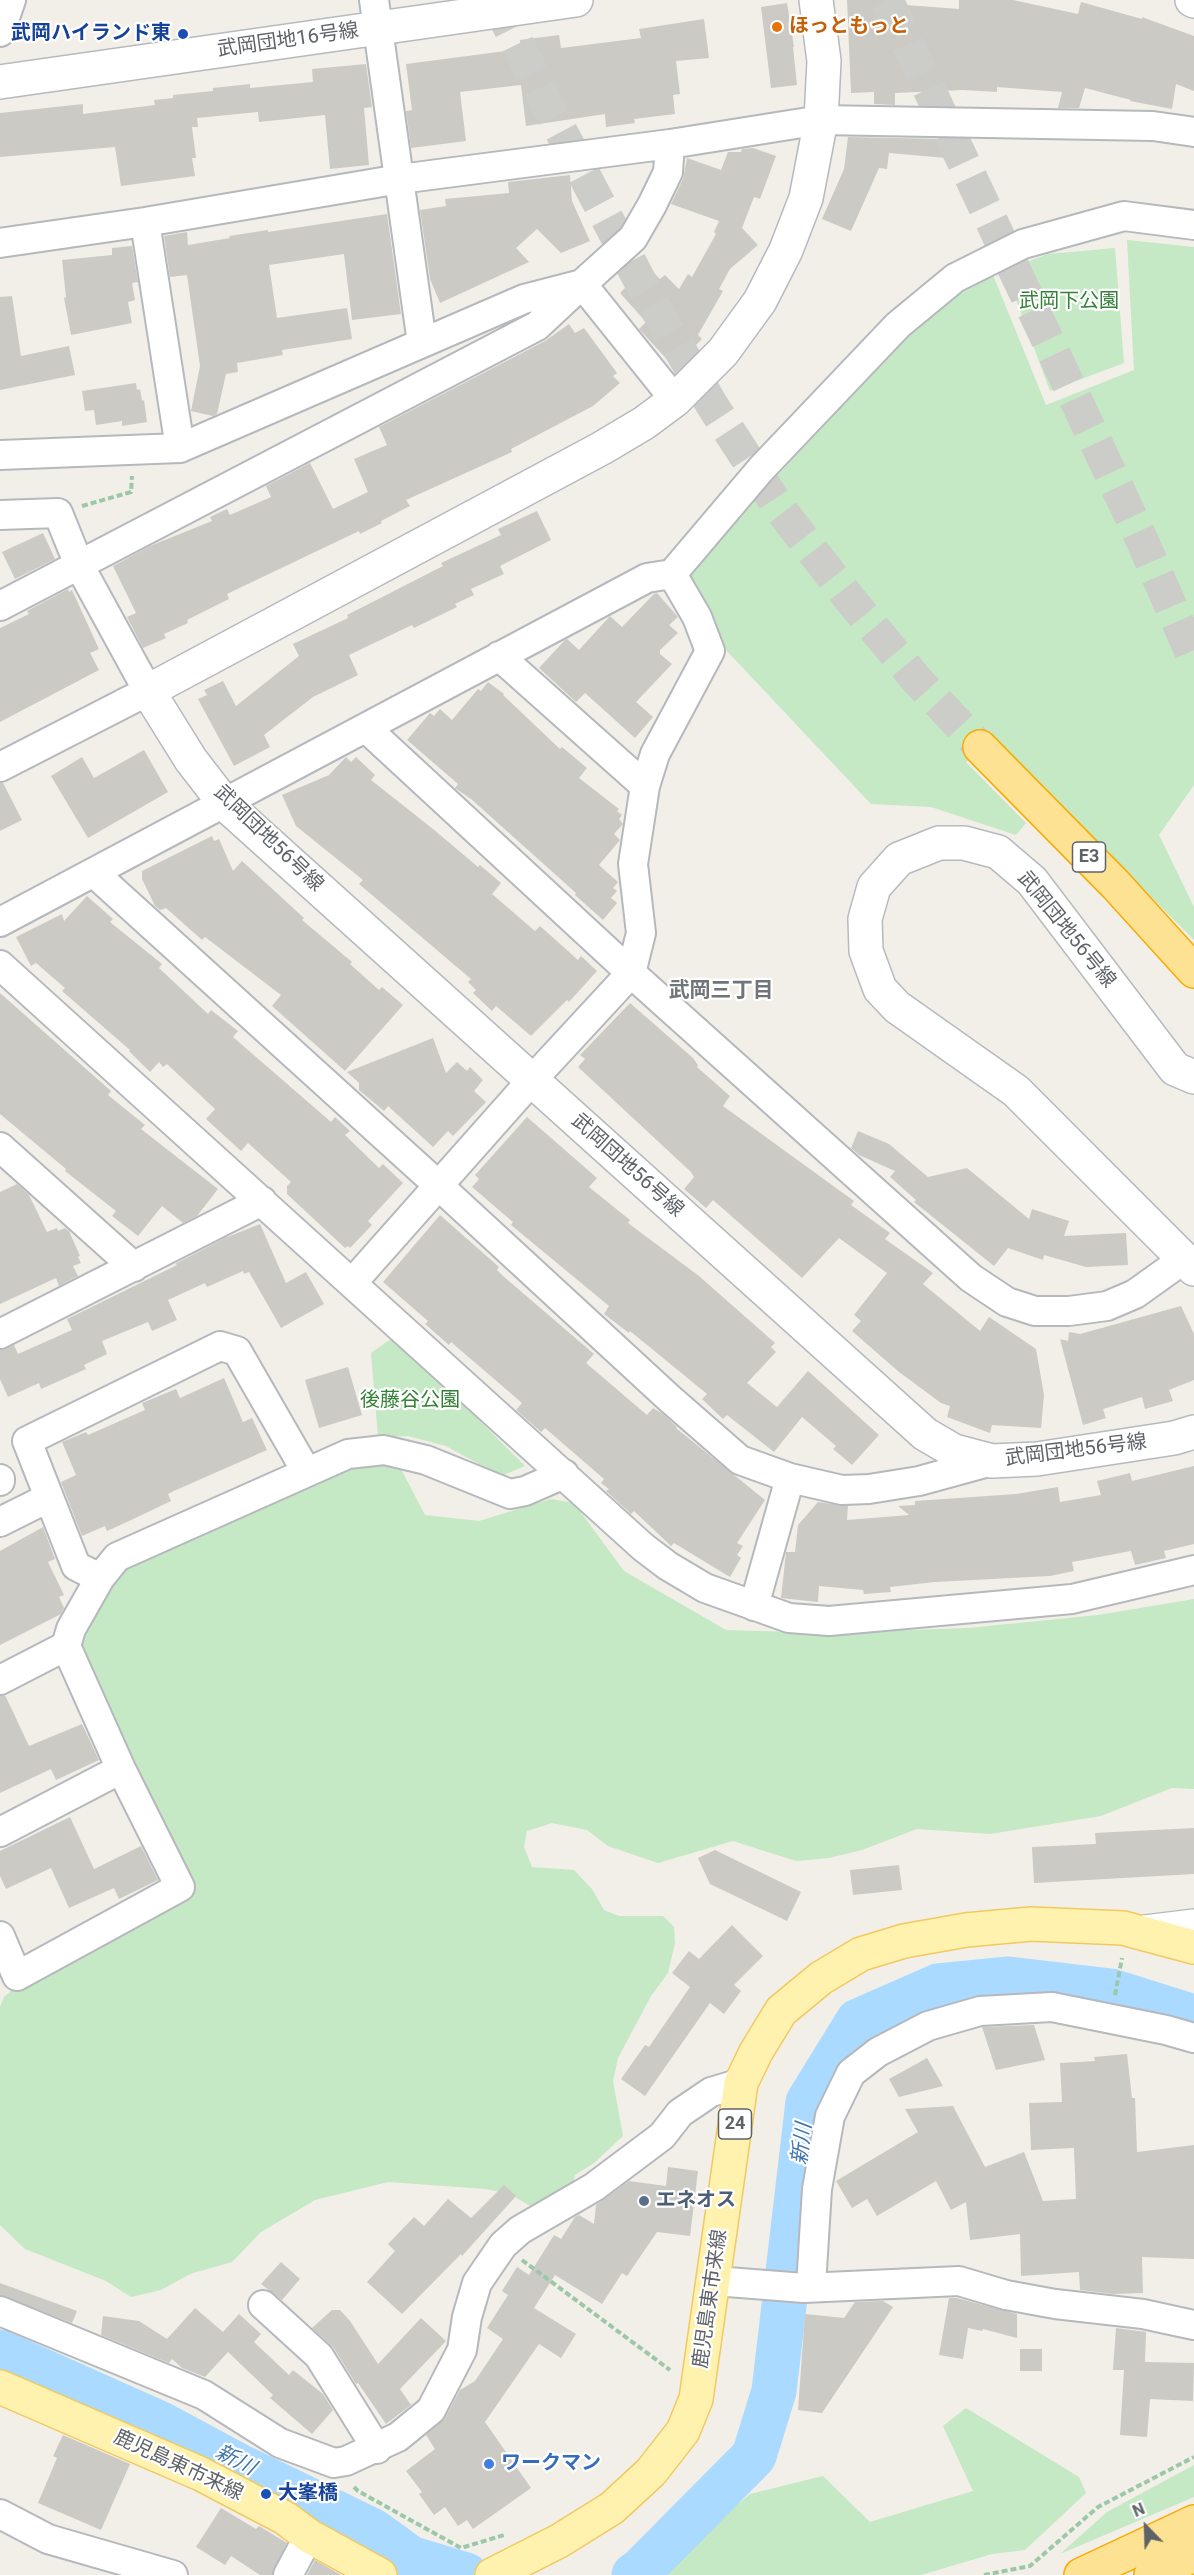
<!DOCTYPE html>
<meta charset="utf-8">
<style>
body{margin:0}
#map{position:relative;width:1194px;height:2575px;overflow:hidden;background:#f1efe8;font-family:Roboto,sans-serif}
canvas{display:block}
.north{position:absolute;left:1116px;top:2497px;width:60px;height:60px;-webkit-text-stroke:4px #fff;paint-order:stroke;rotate:337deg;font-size:16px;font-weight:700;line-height:24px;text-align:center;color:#5f6368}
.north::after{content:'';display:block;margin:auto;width:21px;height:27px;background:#5f6368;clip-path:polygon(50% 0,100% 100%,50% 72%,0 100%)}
</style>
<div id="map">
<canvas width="1194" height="2575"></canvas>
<div class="north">N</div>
</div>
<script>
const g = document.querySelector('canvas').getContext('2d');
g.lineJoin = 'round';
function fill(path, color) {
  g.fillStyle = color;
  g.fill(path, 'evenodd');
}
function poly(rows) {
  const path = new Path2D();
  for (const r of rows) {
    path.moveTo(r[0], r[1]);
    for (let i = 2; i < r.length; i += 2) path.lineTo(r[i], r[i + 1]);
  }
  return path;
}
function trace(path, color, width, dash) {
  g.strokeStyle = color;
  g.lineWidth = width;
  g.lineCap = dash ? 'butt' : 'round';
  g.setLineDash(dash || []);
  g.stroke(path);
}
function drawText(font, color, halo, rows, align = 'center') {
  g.font = font + ' Roboto,"Noto Sans JP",sans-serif';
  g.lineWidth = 4.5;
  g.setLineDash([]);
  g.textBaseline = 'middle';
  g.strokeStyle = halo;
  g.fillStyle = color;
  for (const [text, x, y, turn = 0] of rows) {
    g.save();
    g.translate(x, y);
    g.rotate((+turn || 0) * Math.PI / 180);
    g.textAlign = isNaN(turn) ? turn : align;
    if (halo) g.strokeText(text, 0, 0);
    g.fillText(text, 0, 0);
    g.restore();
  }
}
const green = poly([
 [1127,240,1194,247,1194,785,1159,835,1194,907,1194,940,993,739,966,762,1026,823,1016,835,931,807,871,804,726,650,690,579,695,565,710,548,929,312,993,275,1046,405,1134,370],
 [1115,248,1124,363,1050,391,1005,270,1048,254],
 [395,1336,525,1466,501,1476,446,1446,408,1436,378,1437,371,1353],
 [355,1464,400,1467,425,1515,479,1521,551,1499,574,1503,624,1571,726,1630,824,1633,968,1628,1098,1615,1194,1599,1194,1789,1172,1788,1101,1816,990,1834,917,1829,862,1850,829,1858,796,1861,733,1841,658,1863,608,1846,587,1830,552,1823,527,1831,524,1847,532,1867,574,1870,592,1889,604,1910,619,1916,663,1916,674,1927,675,1943,668,1973,651,1996,618,2058,613,2081,623,2136,594,2163,575,2175,572,2190,530,2206,510,2194,486,2189,388,2182,315,2200,261,2232,232,2262,190,2274,161,2290,131,2297,106,2281,25,2249,0,2225,0,2007,4,1997,13,1989,191,1899,194,1886,111,1721,79,1646,88,1623,123,1566],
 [966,2408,1079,2477,1086,2493,1025,2550,992,2554,921,2575,657,2575,671,2560,750,2494,823,2476,870,2522,973,2491,943,2426],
 [1194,2465,1194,2497,1060,2554,1107,2512]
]);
const river = poly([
 [0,2352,161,2424,241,2467,373,2531,410,2558,466,2575],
 [634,2575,640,2571,754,2456,774,2391,808,2102,858,2021,938,1986,1009,1979,1111,1991,1194,2017]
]);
const building = poly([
 [847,0,893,0,893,4,959,9,959,0,1013,0,1078,14,1081,2,1142,19,1142,17,1194,36,1194,91,1176,84,1172,109,1130,101,1131,100,1085,88,1079,108,1058,108,1062,92,997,87,997,92,963,90,895,93,895,105,874,104,874,92,851,93],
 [787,3,794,47,793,47,797,85,771,88,761,7],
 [704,19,709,58,676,61,680,94,673,95,675,114,634,119,635,123,606,127,605,114,526,126,521,85,460,92,466,141,411,148,406,111,412,110,406,64,521,49,520,40,559,35,561,48,641,38,639,29],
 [366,64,372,107,364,108,369,165,330,169,325,115,259,122,258,112,197,118,198,127,192,127,196,158,192,158,195,176,121,186,115,147,0,157,0,113,83,104,83,114,155,105,154,100,173,98,173,95,213,91,213,88,250,84,250,88,313,82,312,69],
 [848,137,948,139,946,158,889,153,887,169,879,168,851,231,822,219,844,169],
 [753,148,776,156,760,199,754,197,742,228,758,245,730,269,719,289,723,291,698,335,702,339,674,367,639,329,646,322,620,293,649,264,650,269,660,279,665,275,679,289,688,274,692,277,716,234,714,232,719,221,671,204,683,179,687,158,721,170,728,152,741,152,742,149],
 [570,175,572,201,590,241,561,253,537,229,516,248,529,262,440,303,430,279,420,210,446,206,445,199,509,193,508,182],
 [387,214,401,314,352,320,344,254,269,265,277,318,347,308,352,339,282,350,283,355,237,363,238,372,226,374,217,414,213,416,191,411,200,366,187,275,170,277,164,236,187,232,188,245,230,238,229,236,268,230,268,232],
 [132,246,138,282,132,283,135,300,128,302,132,323,71,335,64,298,66,297,62,260,112,255,112,248],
 [12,296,21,356,69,346,75,375,0,390,0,297],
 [569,324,575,333,584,328,617,373,613,376,620,383,593,406,511,449,512,452,406,500,410,506,381,521,382,523,360,534,359,531,227,594,229,599,187,620,188,623,164,634,166,638,143,648,127,617,136,613,113,566,150,546,212,521,210,517,227,509,230,515,271,497,266,486,310,463,333,509,368,492,354,459,387,445,379,427,545,341],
 [136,383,137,390,140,389,142,401,144,400,147,422,122,426,122,421,96,425,94,410,85,411,82,391],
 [537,511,551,540,500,566,504,574,471,589,474,595,455,604,457,607,414,628,412,625,349,655,358,675,313,697,264,735,270,747,234,766,198,699,207,695,204,690,223,681,236,706,299,656,293,644,348,618,347,615,443,566,441,563,501,535,498,529],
 [43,533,55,559,15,579,2,552],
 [68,589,69,592,72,590,99,649,90,653,99,670,0,722,0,628,29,614,27,611],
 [657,593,678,617,669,625,678,633,660,650,660,654,672,664,636,702,653,717,635,738,585,693,576,702,539,668,564,641,567,639,579,650,610,616,622,627,654,594],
 [488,682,504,694,503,695,560,749,562,747,587,768,579,778,619,809,617,811,622,815,619,819,623,824,614,834,620,840,599,865,618,882,613,888,617,891,611,898,617,903,603,920,575,895,576,893,471,799,455,788,458,784,407,740,430,713,434,716,440,709,452,720,478,689,481,691],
 [144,750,168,792,88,838,51,776,82,757,94,778],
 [346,757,351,762,356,757,375,775,371,780,433,829,478,867,480,865,501,883,492,894,535,931,540,926,578,960,581,956,597,971,569,1002,567,1000,531,1036,496,1006,492,1011,473,993,476,990,468,982,471,979,359,884,363,880,296,826,282,795,329,775],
 [0,783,3,783,22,820,0,831],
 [212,836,214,841,219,839,233,871,242,861,304,918,302,920,352,962,350,964,379,990,382,987,403,1005,345,1071,272,1006,281,995,205,937,202,940,166,908,160,910,155,906,142,879,142,871],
 [87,896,113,919,110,922,162,964,159,968,208,1014,211,1010,238,1031,233,1037,331,1122,335,1117,350,1131,345,1135,379,1168,383,1164,403,1183,368,1221,372,1225,350,1248,348,1246,345,1248,287,1194,287,1186,291,1182,248,1143,241,1151,206,1119,215,1109,167,1064,163,1067,159,1062,150,1072,129,1051,130,1050,62,991,65,988,36,963,31,966,16,937,62,914,64,921],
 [0,993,111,1091,108,1095,145,1125,141,1129,218,1189,197,1216,183,1223,162,1206,138,1236,112,1216,116,1211,65,1171,66,1169,0,1114],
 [630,1003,693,1058,698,1065,697,1067,730,1096,723,1106,854,1201,851,1205,890,1233,885,1239,933,1273,923,1284,980,1331,989,1317,1036,1349,1044,1395,1041,1428,992,1425,990,1433,947,1417,950,1406,941,1403,899,1372,852,1331,861,1321,854,1315,887,1273,839,1238,802,1278,713,1200,706,1208,684,1189,694,1177,691,1172,578,1067,585,1059,580,1055],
 [433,1038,446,1073,457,1062,467,1071,470,1067,483,1080,474,1091,486,1102,453,1136,448,1131,433,1147,388,1106,384,1111,359,1090,359,1083,347,1072],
 [527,1117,597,1178,589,1187,630,1220,628,1223,699,1276,775,1343,771,1347,776,1352,747,1383,777,1407,808,1371,879,1435,852,1465,833,1449,836,1446,802,1417,774,1452,727,1415,723,1419,702,1399,707,1394,630,1331,629,1333,604,1314,609,1306,511,1225,513,1222,472,1187,479,1179,475,1175],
 [858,1131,889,1144,928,1177,967,1168,1029,1219,1032,1209,1069,1221,1064,1236,1126,1233,1128,1265,1086,1267,1044,1255,1043,1260,1008,1248,994,1266,914,1202,916,1200,890,1177,895,1171,859,1155,851,1148],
 [17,1184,29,1195,47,1232,57,1228,58,1231,65,1228,69,1231,80,1256,78,1257,81,1263,73,1266,78,1276,59,1286,56,1278,0,1304,0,1192],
 [440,1215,499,1267,497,1270,503,1276,594,1354,586,1363,647,1415,653,1408,663,1414,677,1427,676,1428,765,1500,737,1543,743,1546,737,1555,741,1558,730,1577,674,1543,671,1546,634,1511,631,1514,606,1491,609,1489,601,1483,604,1479,545,1428,541,1432,516,1410,522,1403,451,1342,449,1345,425,1324,428,1321,383,1282],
 [260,1224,286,1283,306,1272,324,1304,281,1328,249,1272,244,1274,243,1271,207,1287,205,1283,168,1300,177,1320,152,1331,148,1322,102,1341,107,1354,84,1365,86,1369,41,1389,39,1383,8,1397,0,1379,0,1350,14,1345,18,1354,72,1330,67,1319,177,1265,175,1264,225,1238],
 [1181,1306,1194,1334,1194,1380,1169,1390,1173,1401,1145,1409,1142,1397,1103,1409,1106,1418,1083,1425,1060,1339,1068,1341,1069,1332,1080,1334],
 [348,1367,362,1415,319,1428,305,1380],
 [224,1378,243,1422,252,1418,267,1450,176,1490,168,1494,171,1501,127,1522,107,1531,105,1526,82,1536,61,1482,76,1475,62,1442,86,1432,88,1435,145,1410,142,1403,176,1389,180,1398],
 [1194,1466,1194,1544,1164,1551,1166,1558,1135,1565,1131,1551,1072,1562,1074,1571,1050,1576,935,1582,890,1587,891,1592,864,1594,863,1590,819,1586,818,1602,781,1598,786,1552,795,1552,798,1525,818,1502,848,1506,847,1520,909,1515,898,1506,915,1505,915,1501,1016,1494,1058,1487,1060,1502,1101,1495,1097,1481,1130,1473,1132,1481],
 [43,1527,55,1559,48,1562,64,1595,59,1597,64,1608,61,1614,0,1645,0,1551],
 [5,1695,29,1746,82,1724,99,1760,56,1780,51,1769,0,1793,0,1696],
 [70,1817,94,1869,141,1846,158,1880,119,1899,114,1888,69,1908,51,1868,6,1889,0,1876,0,1851],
 [1194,1828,1194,1874,1034,1883,1032,1847,1096,1844,1095,1833],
 [715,1850,801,1892,787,1921,710,1884,698,1858],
 [899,1865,902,1890,853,1895,850,1870],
 [732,1925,763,1956,734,1985,741,1991,724,2014,710,2003,645,2096,621,2079,645,2045,649,2047,690,1987,672,1973,689,1951,699,1959],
 [1034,2025,1045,2060,996,2070,982,2027],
 [1127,2054,1132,2098,1135,2098,1137,2152,1194,2145,1194,2259,1142,2257,1143,2293,1113,2294,1080,2290,1079,2272,1021,2276,1020,2234,970,2240,966,2202,951,2210,936,2181,877,2216,867,2199,852,2208,836,2181,918,2132,905,2109,953,2106,985,2167,1024,2152,1043,2201,1076,2199,1074,2148,1031,2150,1029,2103,1062,2102,1060,2063,1095,2061,1094,2057],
 [927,2058,943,2086,899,2097,889,2079],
 [668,2167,698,2171,690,2236,657,2232,627,2276,622,2273,602,2304,555,2275,534,2308,576,2334,561,2358,539,2344,485,2422,531,2488,473,2529,467,2520,458,2526,445,2507,434,2515,419,2494,422,2492,406,2471,435,2449,426,2435,445,2418,460,2390,475,2381,503,2339,487,2328,508,2295,502,2291,517,2267,529,2275,554,2235,561,2239,575,2217,579,2215,594,2224,596,2205,629,2181,666,2186],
 [504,2185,516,2196,462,2256,461,2254,402,2314,367,2282,395,2251,388,2244,414,2217,424,2226,448,2199,471,2218],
 [281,2262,300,2279,282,2300,261,2284],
 [0,2283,77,2311,72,2323,0,2295],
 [949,2298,957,2298,1017,2314,1017,2338,983,2329,982,2331,968,2328,963,2359,939,2355],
 [883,2301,893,2307,822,2413,798,2410,805,2314,844,2318,855,2302],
 [195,2308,223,2332,239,2314,261,2334,254,2342,289,2375,293,2370,323,2394,333,2410,312,2434,270,2398,273,2395,228,2352,205,2377,182,2368,172,2359,169,2363,101,2335,103,2316,139,2321,167,2339],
 [332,2310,340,2310,350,2321,378,2364,421,2318,446,2341,400,2389,411,2405,386,2424,358,2383,356,2384,333,2347,312,2328],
 [1116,2328,1146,2332,1145,2362,1194,2363,1193,2401,1150,2399,1147,2437,1120,2435,1124,2370,1113,2370],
 [1020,2349,1042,2349,1042,2371,1020,2371],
 [63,2435,130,2464,101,2530,38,2503,57,2458,53,2456],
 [221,2508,256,2529,259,2526,287,2543,272,2575,260,2575,231,2556,225,2565,196,2547],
 [315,2560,341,2575,307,2575]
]);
const highwayTunnel = poly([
 [496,0,554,118,640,281,712,405,780,509,849,598,916,679,980,747],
 [887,0,1141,538,1194,659]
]);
const path = poly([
 [82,506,131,492,132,476],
 [1115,1995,1122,1958],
 [522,2260,670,2370],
 [354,2487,358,2491,461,2548,504,2535],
 [301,2497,309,2482],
 [984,2575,1030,2566,1098,2507,1194,2457]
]);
const street = poly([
 [374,0,422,343],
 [0,32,11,0],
 [145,222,180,448],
 [0,243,145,222,400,179,670,144,821,120,1153,126,1194,132],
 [0,455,180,448,524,299,582,284,633,238,652,205,668,172,670,144],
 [0,515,58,513,79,565,148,691,0,767],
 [672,574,761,469,898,325,955,278,1023,244,1124,216,1194,225],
 [0,606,537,326,582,284,675,400],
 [499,656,645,786],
 [366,728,631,973,971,1278,1007,1302,1035,1311,1069,1311,1107,1306,1135,1294,1184,1259],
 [94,873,438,1185,669,1398,740,1460,790,1478,842,1490,869,1489,919,1481,992,1461],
 [0,922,647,578,672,574,697,617,710,651,655,754,645,786,633,864,641,933,631,973,532,1080,352,1283],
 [0,965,643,1547,668,1566,705,1588,789,1618,829,1621,1072,1599,1194,1570],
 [0,1147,134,1267],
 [0,1334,262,1201],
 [0,1479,0,1481],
 [0,1522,48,1498],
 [100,1578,76,1566,27,1441,220,1346,237,1351,306,1471],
 [754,1606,790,1478],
 [0,1680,66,1646],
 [0,1832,121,1769],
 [0,1936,17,1976,180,1887,121,1769,66,1646,71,1629,100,1578,117,1557,348,1454,384,1450,426,1460,510,1494,525,1491,564,1474],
 [715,2281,804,2288,959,2281,1006,2295,1055,2304,1143,2314,1194,2325],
 [811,2286,817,2189,830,2116,851,2073,878,2052,928,2026,980,2011,1052,2007,1166,2030,1194,2038],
 [263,2305,319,2356,377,2449],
 [0,2311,204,2395,280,2443,334,2463,346,2461,398,2437,431,2410,462,2350,467,2317,477,2283,503,2245,520,2230,594,2187,662,2136,680,2113,711,2092,741,2083],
 [0,2514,48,2539,173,2575],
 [288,2575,309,2536]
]);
const secondary = poly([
 [816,0,824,61,821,120,806,198,786,250,760,301,723,352,675,400,644,423,602,448,148,691,191,760,225,804,925,1434,954,1451,992,1461,1037,1459,1174,1438,1194,1432],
 [1192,0,1194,1],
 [0,82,576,0],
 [1194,1077,1175,1069,1032,881,998,852,964,843,939,843,899,859,874,887,865,919,866,951,880,989,897,1007,1016,1091,1194,1269],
 [1145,1932,1194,1926]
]);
const primary = poly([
 [0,2387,201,2474,285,2518,309,2536,380,2575],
 [492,2575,559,2541,612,2508,651,2472,683,2431,696,2399,741,2083,756,2052,781,2011,821,1978,861,1954,904,1941,966,1930,1031,1924,1123,1928,1194,1947]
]);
const highway = poly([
 [980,747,1116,885,1194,971],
 [1081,2575,1194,2522],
 [1151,2575,1194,2555]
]);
const markers = [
 [777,27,6,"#e8710a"],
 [183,34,6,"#1a4fb4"],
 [644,2201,6,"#5c6f8a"],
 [489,2464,6,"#3f7fe0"],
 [266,2494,6,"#1a4fb4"]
];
const shields = [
 [1089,857,33],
 [735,2124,33]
];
const shieldNames = [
 ["E3",1089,857],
 ["24",735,2124]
];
const foodNames = [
 ["ほっともっと",789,27]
];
const transitNames = [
 ["武岡ハイランド東",171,34],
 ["大峯橋",278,2494,"left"]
];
const streetNames = [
 ["武岡団地16号線",288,41,-8],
 ["武岡団地56号線",268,839,44],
 ["武岡団地56号線",1066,930,51],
 ["武岡団地56号線",627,1166,42],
 ["武岡団地56号線",1076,1451,-7],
 ["鹿児島東市来線",711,2299,-82],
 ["鹿児島東市来線",178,2466,25]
];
const parkNames = [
 ["武岡下公園",1069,302],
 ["後藤谷公園",410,1401]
];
const serviceNames = [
 ["エネオス",656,2201]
];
const shopNames = [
 ["ワークマン",501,2464]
];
const neighbourhoodNames = [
 ["武岡三丁目",721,992]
];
const waterNames = [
 ["新川",803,2144,-83],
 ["新川",235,2461,27]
];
fill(green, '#c5e8c5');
trace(river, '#aadaff', 45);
fill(building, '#cccac5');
trace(highwayTunnel, '#ccccc8', 33, [33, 16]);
trace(street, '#b5b8bc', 32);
trace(secondary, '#b6babf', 36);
trace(primary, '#f2c960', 36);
trace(highway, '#f9ab00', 36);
trace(path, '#9cc7a9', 4, [6, 3]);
trace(street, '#fff', 28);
trace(secondary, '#fff', 33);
trace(primary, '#fff2af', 33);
trace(highway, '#fde293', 33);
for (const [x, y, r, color] of markers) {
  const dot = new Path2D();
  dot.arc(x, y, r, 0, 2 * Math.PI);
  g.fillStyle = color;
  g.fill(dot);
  trace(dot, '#fff', 2);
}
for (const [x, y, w] of shields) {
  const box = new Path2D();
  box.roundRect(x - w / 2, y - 15, w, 30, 4.5);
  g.fillStyle = '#fff';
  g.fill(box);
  trace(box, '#5f6368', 1.5);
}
drawText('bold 18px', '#5f6368', null, shieldNames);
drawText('bold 20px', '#c56008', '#fff', foodNames, 'left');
drawText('bold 20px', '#164399', '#fff', transitNames, 'right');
drawText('20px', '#5f6368', '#fff', streetNames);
drawText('20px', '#348238', '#fff', parkNames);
drawText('bold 20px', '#4e5e75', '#fff', serviceNames, 'left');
drawText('bold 20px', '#366cbe', '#fff', shopNames, 'left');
drawText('bold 21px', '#70757a', '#fff', neighbourhoodNames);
drawText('italic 21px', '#4174aa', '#fff', waterNames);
</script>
